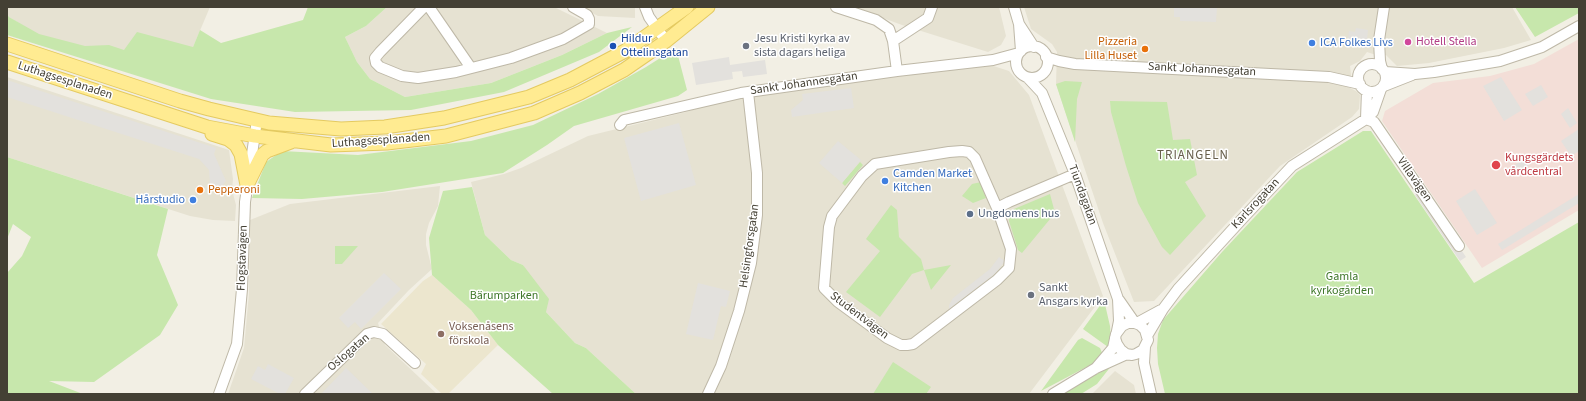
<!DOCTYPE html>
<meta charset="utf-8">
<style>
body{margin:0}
#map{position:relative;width:1586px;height:401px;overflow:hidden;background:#f2efe4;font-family:"Source Sans 3",sans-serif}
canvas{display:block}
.frame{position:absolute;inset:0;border:8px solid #444034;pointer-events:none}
</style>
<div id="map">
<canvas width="1586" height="401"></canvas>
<div class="frame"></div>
</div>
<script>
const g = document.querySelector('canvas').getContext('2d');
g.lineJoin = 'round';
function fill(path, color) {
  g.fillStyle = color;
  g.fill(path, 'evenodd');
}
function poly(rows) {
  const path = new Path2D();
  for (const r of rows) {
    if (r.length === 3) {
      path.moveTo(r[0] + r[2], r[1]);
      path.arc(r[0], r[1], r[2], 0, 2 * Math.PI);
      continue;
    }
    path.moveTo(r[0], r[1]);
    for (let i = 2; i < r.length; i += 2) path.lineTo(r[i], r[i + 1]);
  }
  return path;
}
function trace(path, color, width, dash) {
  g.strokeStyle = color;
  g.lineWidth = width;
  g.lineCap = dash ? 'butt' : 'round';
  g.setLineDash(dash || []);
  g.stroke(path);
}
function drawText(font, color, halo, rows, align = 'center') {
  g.font = font + ' "Source Sans 3",sans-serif';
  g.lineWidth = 3;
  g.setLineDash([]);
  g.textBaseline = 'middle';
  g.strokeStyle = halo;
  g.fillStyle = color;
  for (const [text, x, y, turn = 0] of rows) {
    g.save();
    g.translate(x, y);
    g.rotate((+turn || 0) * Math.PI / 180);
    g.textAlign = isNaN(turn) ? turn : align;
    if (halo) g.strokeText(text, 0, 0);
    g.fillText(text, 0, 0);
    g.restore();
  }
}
const residential = poly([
 [7,7,210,7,193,47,125,50,88,56,56,46,9,17,7,14],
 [387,7,554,7,607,33,562,55,491,83,405,97,370,79,357,62,345,37,366,26],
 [581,7,635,7,635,18,598,16],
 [853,7,999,7,1006,36,1001,45,988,52,902,25],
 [1024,7,1512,7,1531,40,1504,48,1429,63,1397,66,1386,55,1376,55,1367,52,1360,61,1350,66,1351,75,1348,87,1356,91,1360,95,1359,109,1352,117,1280,166,1154,301,1134,302,1103,223,1056,84,1057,52,1052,44,1031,29],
 [981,62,1009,71,1029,95,1103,296,1029,394,715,394,710,389,708,394,636,394,586,348,575,343,546,312,523,265,511,260,485,235,471,182,504,174,521,168,588,136,686,112,748,92],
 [7,77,229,150,233,179,232,190,236,205,235,221,213,220,190,216,7,157],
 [440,186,438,206,429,223,426,234,426,245,432,269,409,290,378,323,385,345,437,394,228,394,244,348,249,293,250,220,290,204],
 [1115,371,1134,385,1136,394,1092,394]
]);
const education = poly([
 [432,275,471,310,498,345,448,394,442,394,421,374,426,364,381,324,423,281]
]);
const medical = poly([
 [1579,39,1579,210,1482,268,1382,121,1385,111,1433,83,1490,76,1534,64]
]);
const green = poly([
 [308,7,387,7,366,26,345,37,357,62,370,79,405,97,491,83,562,55,607,33,632,27,599,52,504,92,411,110,295,112,211,99,7,35,7,14,9,17,39,34,85,46,109,45,124,50,137,32,193,47,200,30,221,43,303,20],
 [1515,7,1579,7,1579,13,1535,37],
 [676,48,687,90,678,96,574,126,547,145,503,173,382,192,302,199,252,198,266,162,282,151,358,155,471,141,533,125,598,94,646,67],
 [1065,81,1082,82,1077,99,1075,142,1056,84],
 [1110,101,1167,102,1173,140,1190,139,1197,175,1185,182,1206,216,1170,255,1162,247,1138,203,1126,166,1111,112],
 [1363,131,1371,131,1375,137,1474,283,1579,222,1579,394,1165,394,1158,364,1157,348,1158,334,1163,320,1222,252,1297,172],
 [7,157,168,209,157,255,178,305,160,335,94,382,49,381,83,394,7,394,7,273,22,256,31,237,13,224,7,239],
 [860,162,863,165,845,186,842,183],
 [981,182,986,198,973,203,962,196,972,184],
 [472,187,485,235,511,260,523,265,549,299,546,312,575,343,586,348,636,394,553,394,498,345,471,310,432,275,429,238,443,191],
 [1050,194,1055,213,1022,253,1018,250,1009,221,1010,214,1014,209],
 [891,205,897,210,899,237,921,259,924,270,951,265,931,290,924,270,912,274,880,317,846,292,880,251,866,239],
 [335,246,358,246,342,264,335,264],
 [1104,300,1110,326,1111,340,1108,347,1083,329],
 [1082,338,1100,348,1103,355,1094,363,1041,391,1078,340],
 [893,362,931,387,926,394,873,394],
 [1112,365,1097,384,1081,394,1062,394]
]);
const parking = poly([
 [1174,7,1217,7,1216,22,1180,21,1180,17,1174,17],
 [1356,28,1368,30,1366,48,1347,46,1349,31,1355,32],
 [729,57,730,65,765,60,767,74,743,77,742,71,732,72,733,79,696,85,692,63],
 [1501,77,1522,110,1504,121,1483,86],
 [7,80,216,148,214,154,226,181,221,187,210,184,209,170,199,159,7,97],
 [1541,85,1548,97,1533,106,1525,94],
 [851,88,854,108,792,117,791,110,803,100,802,94],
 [1568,108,1577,123,1570,128,1561,114],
 [679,123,696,185,641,201,624,138],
 [1579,129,1579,151,1571,156,1561,141],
 [838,141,861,160,842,183,819,163],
 [1527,158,1531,164,1515,173,1511,167],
 [1475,189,1497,223,1477,235,1456,201],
 [1421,191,1466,257,1460,261,1415,195],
 [1579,194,1579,203,1502,250,1498,244],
 [999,257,1005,261,995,274,949,309,949,305,953,298,990,269],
 [384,273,401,289,361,329,355,322,348,328,339,318],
 [698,283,730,291,726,307,721,306,713,340,686,334],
 [268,364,294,378,285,394,280,394,251,379,258,366,265,370],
 [346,368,373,394,321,394]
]);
const minor = poly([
 [424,7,380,52,375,58,376,63,380,67,402,76,418,78,456,72,511,58,563,39,589,24,589,19,587,15,573,7],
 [429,7,471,68],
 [645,7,649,17,666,41],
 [836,7,876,20,889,29,893,41,897,71],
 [1014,7,1019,24,1034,47],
 [1019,24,1021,51],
 [893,41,928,18,932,7],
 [1032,62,16],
 [1046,57,1059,61,1075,64,1329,77,1360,84],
 [1372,78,14],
 [1382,69,1380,61,1379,40,1384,7],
 [1385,72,1415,74,1434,72,1500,61,1542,47,1579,26],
 [1028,78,1042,93,1075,174,1118,299,1119,321,1117,331],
 [1384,86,1412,75],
 [1366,119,1374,122,1459,246],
 [1366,119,1367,91],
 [620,125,624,120,741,93,897,71,993,60,1019,53],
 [997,208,1011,249,1009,268,997,280,913,344,907,345,901,345,887,338,838,302,824,288,829,227,832,216,862,176,875,164,949,152,962,151,969,152,975,158,997,208,1009,202,1075,174],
 [1119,300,1135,323],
 [1137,323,1161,310],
 [1147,336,1163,309,1178,289,1243,218,1292,166,1366,119,1373,112,1381,89],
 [1145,347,1144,363,1151,394],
 [1096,368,1113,348,1116,334,1122,326,1128,323,1135,323,1140,325,1145,330,1148,340,1143,350,1136,354,1132,355,1126,354,1121,350,1117,344,1115,338],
 [219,394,237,344,242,289,245,202,257,120],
 [305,394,367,334,374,332,383,334,415,363],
 [708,394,721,366,739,311,751,263,757,215,757,173,748,92],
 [1053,394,1096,368,1127,354]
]);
const major = poly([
 [7,44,180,101,209,109,269,123,341,129,385,127,444,118,529,97,570,80,625,51,687,7],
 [7,62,207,127,255,136,331,145,387,143,446,136,534,113,580,93,624,70,666,41,708,7],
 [212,134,228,139,236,145,241,154,247,185],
 [247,185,262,155,267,151,291,142]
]);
const markers = [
 [1408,42,4,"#d1479c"],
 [1312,43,4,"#3f7fe0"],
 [613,46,4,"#1a4fb4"],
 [746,46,4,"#6b7280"],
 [1145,49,4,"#e8710a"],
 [1496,165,5,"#e0444e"],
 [885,181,4,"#3f7fe0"],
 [200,190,4,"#e8710a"],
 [193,200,4,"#3f7fe0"],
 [970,214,4,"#5c6f8a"],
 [1031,295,4,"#6b7280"],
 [441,334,4,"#8d6e63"]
];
const transitNames = [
 ["Hildur",621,39],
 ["Ottelinsgatan",621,53]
];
const worshipNames = [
 ["Jesu Kristi kyrka av",754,39],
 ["sista dagars heliga",754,53],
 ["Sankt",1039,288],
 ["Ansgars kyrka",1039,302]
];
const foodNames = [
 ["Pizzeria",1137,42],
 ["Lilla Huset",1137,56],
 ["Pepperoni",208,190,"left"]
];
const hotelNames = [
 ["Hotell Stella",1416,42]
];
const shopNames = [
 ["ICA Folkes Livs",1320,43],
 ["Camden Market",893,174],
 ["Kitchen",893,188],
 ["Hårstudio",185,200,"right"]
];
const streetNames = [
 ["Sankt Johannesgatan",1202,70,3],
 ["Luthagsesplanaden",65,81,18],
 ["Sankt Johannesgatan",804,84,-8],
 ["Luthagsesplanaden",381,141,-4],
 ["Villavägen",1414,180,55],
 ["Tiundagatan",1082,195,70],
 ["Karlsrogatan",1256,204,-47],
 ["Helsingforsgatan",750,246,-82],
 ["Flogstavägen",243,258,-88],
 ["Studentvägen",859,316,37],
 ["Oslogatan",349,353,-41]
];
const healthNames = [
 ["Kungsgärdets",1505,158],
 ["vårdcentral",1505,172]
];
const serviceNames = [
 ["Ungdomens hus",978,214]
];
const parkNames = [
 ["Gamla",1342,277],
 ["kyrkogården",1342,291],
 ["Bärumparken",504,296]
];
const educationNames = [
 ["Voksenåsens",449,327],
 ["förskola",449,341]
];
const neighbourhoodNames = [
 ["TRIANGELN",1193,156]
];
fill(residential, '#e6e2d2');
fill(education, '#ece6ce');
fill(medical, '#f3ded7');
fill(green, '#c7e7ac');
fill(parking, '#e3e1dd');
trace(minor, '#beb8a7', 12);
trace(major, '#e4ca61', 15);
trace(minor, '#fff', 10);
trace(major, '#ffeb91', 13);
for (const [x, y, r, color] of markers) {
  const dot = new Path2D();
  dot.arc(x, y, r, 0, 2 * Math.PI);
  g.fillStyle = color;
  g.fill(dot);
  trace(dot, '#fff', 1.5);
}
drawText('12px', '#164399', '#fff', transitNames, 'left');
drawText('12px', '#5b616d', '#fff', worshipNames, 'left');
drawText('12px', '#c56008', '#fff', foodNames, 'right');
drawText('12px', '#b23c85', '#fff', hotelNames, 'left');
drawText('12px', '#366cbe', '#fff', shopNames, 'left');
drawText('12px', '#444034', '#fff', streetNames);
drawText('12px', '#be3a42', '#fff', healthNames, 'left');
drawText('12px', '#4e5e75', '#fff', serviceNames, 'left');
drawText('12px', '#3d7627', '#fff', parkNames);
drawText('12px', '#785e54', '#fff', educationNames, 'left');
g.letterSpacing = '1px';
drawText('13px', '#675f4b', '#fff', neighbourhoodNames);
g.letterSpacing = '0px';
</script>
